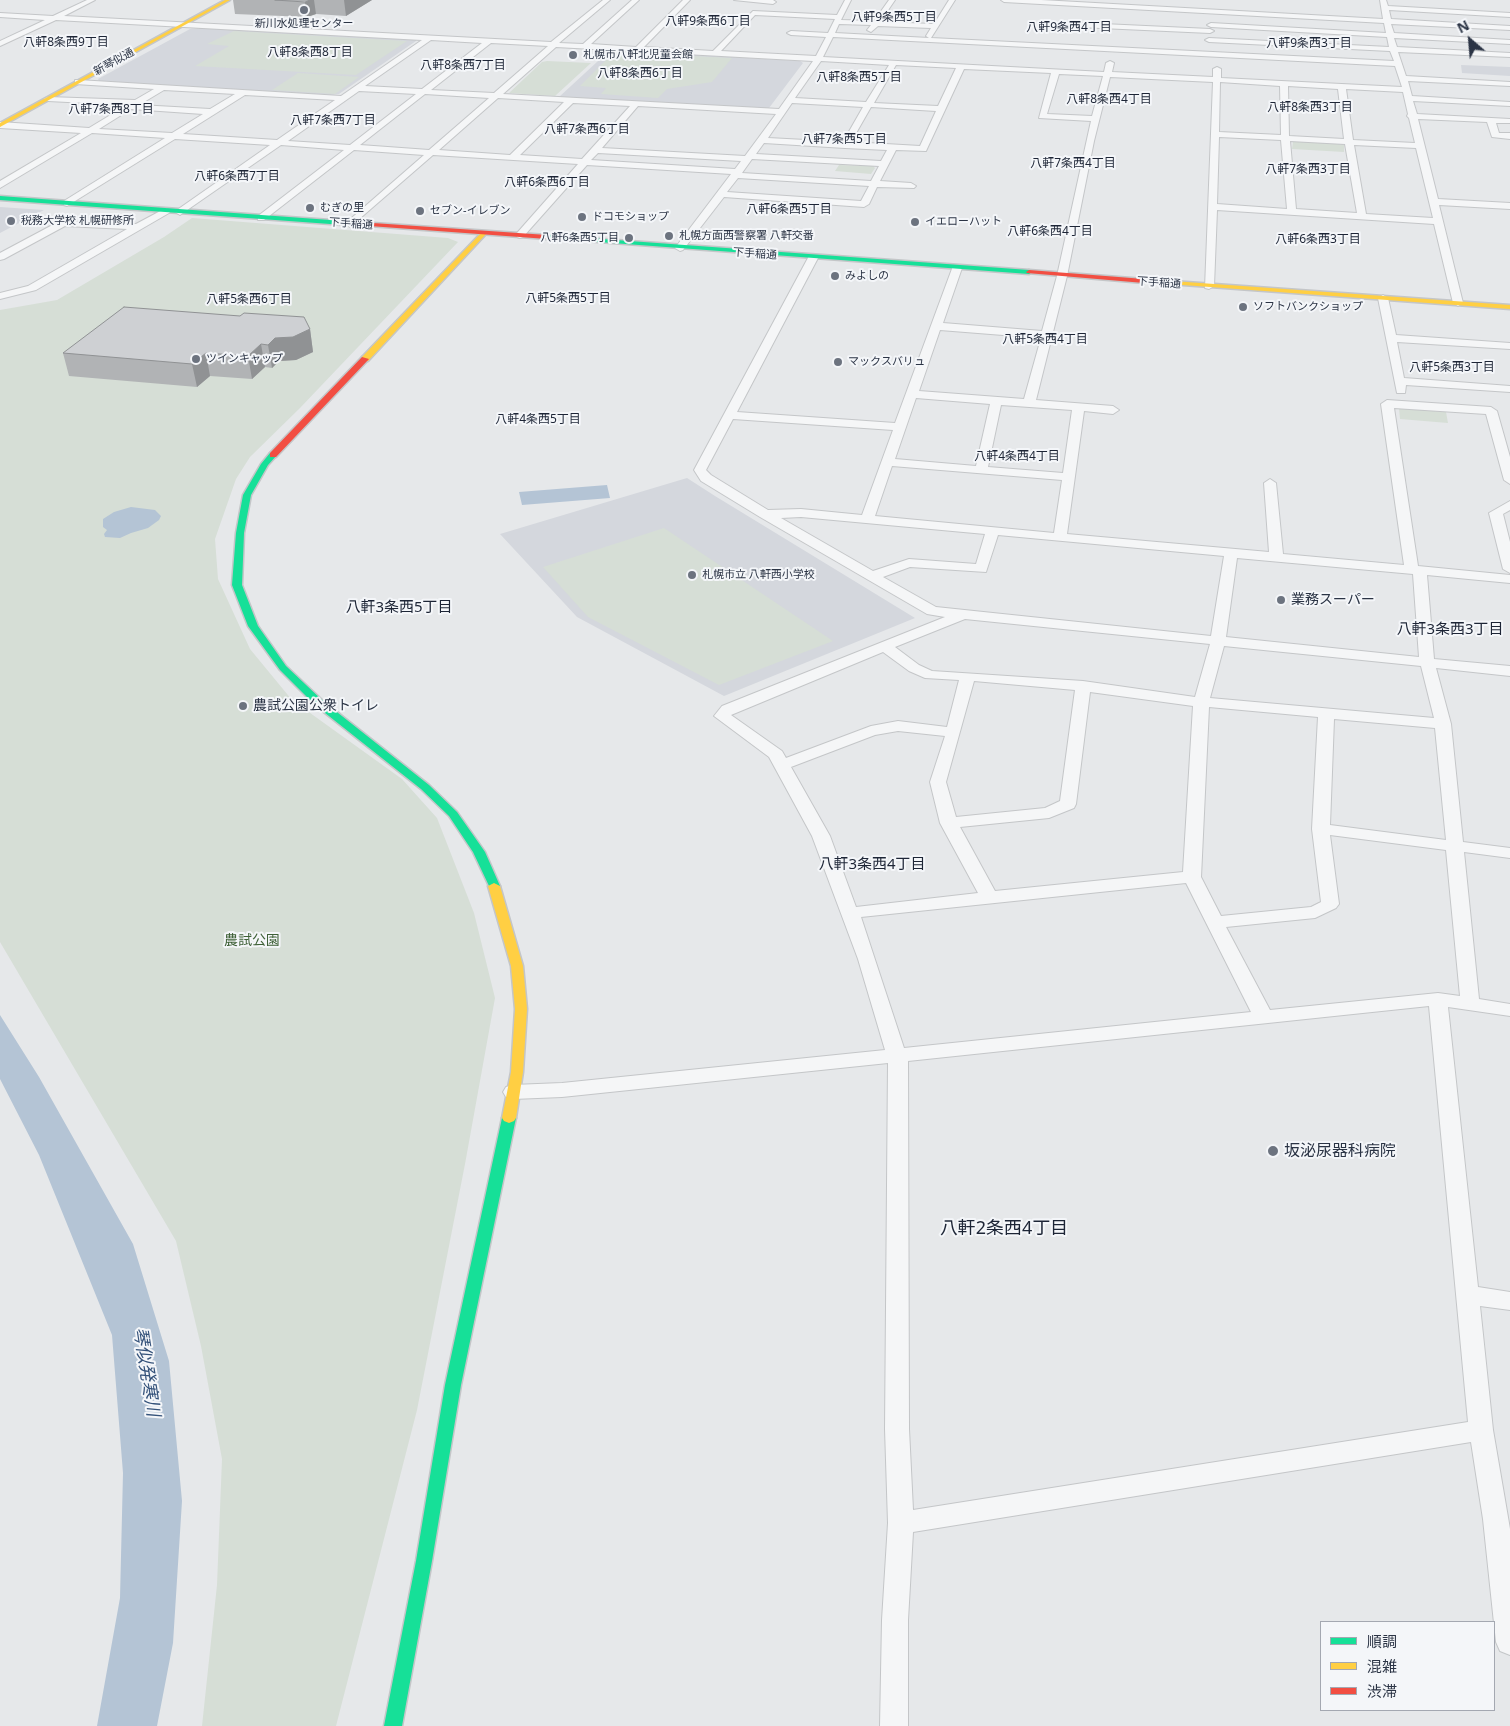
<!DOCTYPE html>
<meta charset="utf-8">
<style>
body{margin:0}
#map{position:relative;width:1510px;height:1726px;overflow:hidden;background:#e6e8ea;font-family:"Noto Sans","Noto Sans JP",sans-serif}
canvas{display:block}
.legend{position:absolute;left:1320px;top:1621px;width:175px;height:90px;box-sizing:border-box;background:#f4f6f9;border:1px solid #a4a8b1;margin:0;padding:6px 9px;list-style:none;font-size:15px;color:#2b3445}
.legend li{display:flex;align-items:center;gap:10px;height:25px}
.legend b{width:25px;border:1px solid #a4a8b1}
.north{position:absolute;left:1445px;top:15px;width:50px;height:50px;-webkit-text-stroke:4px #f4f6f9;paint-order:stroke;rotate:333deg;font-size:14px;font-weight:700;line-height:20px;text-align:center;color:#2b3445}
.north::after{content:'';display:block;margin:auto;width:18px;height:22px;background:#2b3445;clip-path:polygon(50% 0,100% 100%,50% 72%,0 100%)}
</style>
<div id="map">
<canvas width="1510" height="1726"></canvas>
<ul class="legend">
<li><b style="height:6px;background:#16e098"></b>順調</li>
<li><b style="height:6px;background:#ffcf43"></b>混雑</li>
<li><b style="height:6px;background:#f24e42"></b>渋滞</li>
</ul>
<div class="north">N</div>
</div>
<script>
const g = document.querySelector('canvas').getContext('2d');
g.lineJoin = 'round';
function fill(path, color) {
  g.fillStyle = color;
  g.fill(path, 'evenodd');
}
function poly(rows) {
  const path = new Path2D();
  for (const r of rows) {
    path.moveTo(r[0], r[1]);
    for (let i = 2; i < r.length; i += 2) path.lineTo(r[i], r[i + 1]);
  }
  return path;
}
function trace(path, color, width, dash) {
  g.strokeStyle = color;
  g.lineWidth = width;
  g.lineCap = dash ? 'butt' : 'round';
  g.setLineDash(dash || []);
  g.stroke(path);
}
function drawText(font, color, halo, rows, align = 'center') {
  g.font = font + ' "Noto Sans","Noto Sans JP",sans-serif';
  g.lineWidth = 4;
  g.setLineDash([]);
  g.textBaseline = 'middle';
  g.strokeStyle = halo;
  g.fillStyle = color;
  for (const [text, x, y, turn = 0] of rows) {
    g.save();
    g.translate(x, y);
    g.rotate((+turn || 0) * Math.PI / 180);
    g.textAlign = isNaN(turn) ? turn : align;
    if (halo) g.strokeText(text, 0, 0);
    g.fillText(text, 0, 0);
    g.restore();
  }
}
const built = poly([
 [200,28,416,39,416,41,339,94,331,95,99,81,98,79,190,29],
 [610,50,800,61,803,63,769,108,761,109,559,97],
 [1461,65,1510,67,1510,76,1462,73],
 [0,207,44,210,0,233],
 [687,478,715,496,915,618,724,696,577,617,500,534]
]);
const green = poly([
 [234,31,407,41,356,75,195,66,229,46,207,44],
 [614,52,732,58,712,82,667,89,658,98,601,94,606,88,580,86],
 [547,61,591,63,555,96,509,93,542,62],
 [298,73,359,77,335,94,272,90],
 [1298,141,1339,144,1344,145,1344,152,1292,149,1293,142],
 [839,165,873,166,875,168,871,174,835,171],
 [192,218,448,238,458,242,300,408,250,457,236,479,215,539,218,579,250,649,292,700,402,779,437,818,474,913,495,998,465,1164,417,1410,336,1726,202,1726,217,1585,222,1459,201,1346,176,1241,0,942,0,310,57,300,164,237],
 [1399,408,1446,412,1448,423,1400,419],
 [664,528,833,641,719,685,588,617,543,567]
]);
const water = poly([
 [607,485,610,498,522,505,519,492],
 [131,507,155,510,161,516,159,520,148,528,131,533,120,538,105,537,104,534,107,530,103,527,103,519,114,512],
 [0,1015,39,1077,133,1244,169,1361,182,1501,173,1643,157,1726,97,1726,120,1598,123,1473,112,1335,39,1155,0,1079]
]);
const street = poly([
 [87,0,95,0,64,16,551,42,603,0,610,0,559,43,583,44,632,0,639,0,591,44,636,47,683,0,690,0,644,47,713,51,753,11,837,15,845,0,851,0,841,20,874,21,889,0,895,0,880,22,934,24,949,0,955,0,931,38,1394,61,1390,51,1209,42,1205,40,1209,38,1389,47,1387,37,1211,27,1207,25,1211,23,1386,33,1384,23,1004,2,1001,0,1041,0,1383,19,1380,0,1386,0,1388,6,1510,13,1510,17,1389,10,1391,19,1510,26,1510,30,1391,24,1394,33,1510,40,1510,44,1394,38,1397,47,1510,53,1510,57,1398,52,1406,76,1510,82,1510,86,1408,81,1412,96,1510,102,1510,106,1413,101,1417,114,1510,119,1510,123,1496,123,1499,133,1510,133,1510,139,1492,137,1487,122,1418,119,1438,199,1510,203,1510,209,1439,205,1463,303,1458,306,1453,303,1434,224,1217,210,1214,286,1209,289,1205,288,1213,82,1110,77,1094,141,1067,276,1036,400,1113,406,1119,410,1113,414,1084,411,1067,534,1269,552,1264,483,1270,479,1276,483,1283,554,1404,565,1381,404,1387,400,1491,407,1497,411,1510,457,1510,484,1504,480,1486,414,1394,408,1418,566,1510,575,1510,583,1427,575,1434,659,1510,666,1510,676,1436,668,1451,724,1463,842,1510,848,1510,858,1464,852,1479,999,1510,1004,1510,1016,1448,1007,1478,1287,1510,1292,1510,1310,1480,1306,1493,1430,1510,1529,1510,1655,1500,1651,1496,1642,1483,1519,1471,1442,913,1532,908,1620,908,1726,880,1726,882,1620,888,1523,885,1429,888,1063,562,1097,513,1099,506,1097,503,1092,506,1087,513,1085,562,1083,885,1050,858,959,812,836,769,757,714,716,722,706,945,617,927,614,760,517,701,481,694,470,809,256,818,258,737,412,895,423,953,266,962,268,943,323,1042,331,1057,276,1091,121,1039,118,1051,73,964,69,926,151,896,150,880,181,911,183,916,186,914,188,877,187,869,204,864,207,724,197,683,250,680,251,675,248,731,174,587,165,523,237,520,238,517,237,517,233,578,164,433,155,350,227,345,224,347,222,424,155,354,150,264,220,258,220,258,216,344,150,281,145,180,215,175,212,177,210,270,145,175,139,67,206,64,205,64,201,165,138,92,133,0,188,0,181,81,133,0,128,0,122,89,128,127,105,48,101,44,99,48,97,135,100,154,89,75,84,75,80,78,80,341,96,422,40,56,20,0,46,0,41,45,20,0,17,0,13,53,16,87,0],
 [755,15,835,19,828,33,791,31,787,33,791,35,826,37,816,56,721,51,755,15],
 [839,24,871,25,867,30,871,32,878,26,931,28,926,36,929,38,835,33,839,24],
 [833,37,1395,66,1402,87,1221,78,1221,69,1217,67,1213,69,1213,77,1112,72,1114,63,1110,61,1106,63,1104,72,823,57,833,37],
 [431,40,482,43,422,89,365,86,431,40],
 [491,43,548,46,494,93,431,90,491,43],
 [556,47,813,61,779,109,503,94,556,47],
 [821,61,889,65,866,102,795,98,821,61],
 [896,65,956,68,938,106,874,103,896,65],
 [1059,74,1103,76,1092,116,1047,114,1059,74],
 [1220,82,1280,86,1281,135,1219,132,1220,82],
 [1288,86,1338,89,1344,139,1289,136,1288,86],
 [1346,89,1403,92,1408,114,1407,116,1409,118,1415,143,1353,140,1346,89],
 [164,90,235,94,210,109,139,105,164,90],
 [359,91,416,94,350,145,288,141,359,91],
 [425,94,489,98,429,150,360,145,425,94],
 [245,95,335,100,277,140,183,134,245,95],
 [498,98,564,102,510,155,439,150,498,98],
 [573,103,630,106,582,159,520,155,573,103],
 [792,103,863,107,843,142,768,138,792,103],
 [638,106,776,114,745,156,602,148,638,106],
 [871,107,936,111,920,146,851,142,871,107],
 [131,109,203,114,172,133,99,129,131,109],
 [1219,137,1281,140,1287,209,1217,204,1219,137],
 [1290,141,1345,144,1357,213,1296,209,1290,141],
 [764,143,845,148,887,150,881,161,756,154,764,143],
 [1354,145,1416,148,1433,218,1366,214,1354,145],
 [598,153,741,161,735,169,591,160,598,153],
 [752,159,879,166,871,181,742,173,752,159],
 [738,178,869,186,861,201,727,192,738,178],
 [940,330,1041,338,1024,399,919,391,940,330],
 [916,398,990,404,976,466,895,459,916,398],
 [1001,405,1072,410,1063,473,988,467,1001,405],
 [733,419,893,430,862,515,801,509,768,510,711,475,706,470,733,419],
 [892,466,1062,480,1054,533,875,516,892,466],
 [801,517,985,534,976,564,909,559,873,571,781,518,801,517],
 [998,535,1224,556,1211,636,936,607,883,577,910,567,986,572,998,535],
 [1237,558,1413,574,1419,657,1226,637,1237,558],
 [965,619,1210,644,1195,697,1083,681,932,671,919,665,895,647,965,619],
 [1224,646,1421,666,1434,718,1210,698,1224,646],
 [883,652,909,671,925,678,959,680,947,727,898,721,871,726,786,758,782,751,731,715,883,652],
 [974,681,1075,690,1060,801,1045,808,956,817,946,782,974,681],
 [1090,692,1193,706,1183,872,995,891,960,827,1049,818,1074,808,1076,804,1090,692],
 [1209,707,1318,717,1312,829,1321,902,1311,907,1221,916,1201,877,1209,707],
 [1334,719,1435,728,1446,840,1330,825,1334,719],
 [898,731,945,736,930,782,940,823,978,893,856,907,830,836,791,767,875,735,898,731],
 [1330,835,1446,850,1460,996,1438,993,1270,1010,1226,927,1315,918,1336,908,1339,904,1330,835],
 [1186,883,1251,1012,904,1048,861,917,1186,883],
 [1429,1006,1468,1422,913,1510,909,1429,908,1061,1429,1006],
 [734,0,773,0,776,2,773,4,734,0],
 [1060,22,1210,29,1214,31,1210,33,1057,26,1060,22],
 [166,208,171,211,169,213,36,290,0,299,0,293,28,286,127,229,65,226,4,259,0,260,0,253,60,221,136,224,166,208],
 [1383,295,1388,298,1396,335,1510,343,1510,349,1397,342,1404,378,1510,386,1510,392,1406,385,1405,393,1397,393,1378,298,1383,295],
 [1510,501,1510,510,1503,514,1510,542,1510,573,1503,569,1489,513,1510,501]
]);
const fast = poly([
 [0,196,344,221,347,223,344,225,0,200,0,196],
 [547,235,1029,270,1032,272,1029,274,545,238,544,237,547,235],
 [270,453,277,455,268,465,251,495,244,533,242,585,258,626,286,666,323,701,429,785,457,812,485,852,500,886,498,888,490,888,473,852,449,816,421,789,315,705,280,670,248,626,232,585,236,533,243,495,261,464,270,453],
 [509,1113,514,1115,516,1118,461,1385,432,1561,402,1726,384,1726,416,1561,445,1385,502,1118,504,1115,509,1113]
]);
const slow = poly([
 [225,0,230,0,0,127,0,123,225,0],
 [482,232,487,233,368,361,362,361,362,357,482,232],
 [1144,279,1510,305,1510,309,1142,282,1141,281,1144,279],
 [494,883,500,886,523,966,527,1009,523,1072,516,1118,514,1121,509,1123,504,1121,502,1118,511,1072,515,1009,511,966,488,886,494,883]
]);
const jam = poly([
 [344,221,547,235,550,237,547,239,342,224,341,223,344,221],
 [1029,270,1144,279,1147,281,1144,283,1027,273,1026,272,1029,270],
 [362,357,369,359,276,457,270,457,270,453,362,357]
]);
const wall = poly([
 [233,0,372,0,346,16,316,14,307,17,235,14],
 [240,316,310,329,313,352,296,360,279,361,272,368,265,367,252,379,210,376,197,387,69,376,63,353]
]);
const shadedWall = poly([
 [310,0,314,0,316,14,307,17,305,2],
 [344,0,372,0,346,16],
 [310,329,313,352,296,360,279,361,272,368,268,345,275,338],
 [261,344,265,367,252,379,248,356],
 [206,353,210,376,197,387,192,364]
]);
const building = poly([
 [275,0,310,0,305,2,275,0],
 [124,307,240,316,244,313,304,317,310,329,293,337,275,338,268,345,261,344,248,356,206,353,192,364,63,353,124,307]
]);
const markers = [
 [304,10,5,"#6c737f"],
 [573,55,5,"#6c737f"],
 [310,208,5,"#6c737f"],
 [420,211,5,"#6c737f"],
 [582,217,5,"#6c737f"],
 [11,221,5,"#6c737f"],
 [915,222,5,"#6c737f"],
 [669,236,5,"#6c737f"],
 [629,238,5,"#6c737f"],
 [835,276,5,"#6c737f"],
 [1243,307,5,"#6c737f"],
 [196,359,5,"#6c737f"],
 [838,362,5,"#6c737f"],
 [692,575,5,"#6c737f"],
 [1281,600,5,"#6c737f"],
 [243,706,5,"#6c737f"],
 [1273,1151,6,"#6c737f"]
];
const farPoinames = [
 ["新川水処理センター",304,24,"center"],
 ["札幌市八軒北児童会館",583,55],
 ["むぎの里",320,208],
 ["セブン-イレブン",430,211],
 ["ドコモショップ",592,217],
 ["税務大学校 札幌研修所",21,221],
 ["イエローハット",925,222],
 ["札幌方面西警察署 八軒交番",679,236],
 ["八軒6条西5丁目",619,238,"right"],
 ["みよしの",845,276],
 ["ソフトバンクショップ",1253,307],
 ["ツインキャップ",206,359],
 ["マックスバリュ",848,362],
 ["札幌市立 八軒西小学校",702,575]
];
const farStreetnames = [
 ["新琴似通",114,62,-29],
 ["下手稲通",351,224,4],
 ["下手稲通",755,254,4],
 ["下手稲通",1159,283,4]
];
const farNeighbourhoodnames = [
 ["八軒9条西5丁目",894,18],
 ["八軒9条西6丁目",708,22],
 ["八軒9条西4丁目",1069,28],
 ["八軒8条西9丁目",66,43],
 ["八軒9条西3丁目",1309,44],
 ["八軒8条西8丁目",310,53],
 ["八軒8条西7丁目",463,66],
 ["八軒8条西6丁目",640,74],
 ["八軒8条西5丁目",859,78],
 ["八軒8条西4丁目",1109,100],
 ["八軒8条西3丁目",1310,108],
 ["八軒7条西8丁目",111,110],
 ["八軒7条西7丁目",333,121],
 ["八軒7条西6丁目",587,130],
 ["八軒7条西5丁目",844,140],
 ["八軒7条西4丁目",1073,164],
 ["八軒7条西3丁目",1308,170],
 ["八軒6条西7丁目",237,177],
 ["八軒6条西6丁目",547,183],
 ["八軒6条西5丁目",789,210],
 ["八軒6条西4丁目",1050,232],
 ["八軒6条西3丁目",1318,240],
 ["八軒5条西5丁目",568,299],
 ["八軒5条西6丁目",249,300],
 ["八軒5条西4丁目",1045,340],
 ["八軒5条西3丁目",1452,368],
 ["八軒4条西5丁目",538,420],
 ["八軒4条西4丁目",1017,457]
];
const poiNames = [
 ["業務スーパー",1291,600],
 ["農試公園公衆トイレ",253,706]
];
const parkNames = [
 ["農試公園",252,941]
];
const neighbourhoodNames = [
 ["八軒3条西5丁目",399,608],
 ["八軒3条西3丁目",1450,630],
 ["八軒3条西4丁目",872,865]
];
const nearPoinames = [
 ["坂泌尿器科病院",1284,1151]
];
const nearNeighbourhoodnames = [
 ["八軒2条西4丁目",1004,1229]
];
const nearWaternames = [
 ["琴似発寒川",146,1372,81]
];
fill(built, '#d4d7dd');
fill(green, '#d6ded6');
fill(water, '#b4c4d5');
trace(street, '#c4c6c8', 2);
trace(fast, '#c4c6c8', 3);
trace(slow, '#c4c6c8', 3);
trace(jam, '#c4c6c8', 3);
fill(street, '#f5f6f7');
fill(fast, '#16e098');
fill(slow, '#ffcf43');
fill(jam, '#f24e42');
fill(wall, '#b1b3b5');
fill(shadedWall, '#909294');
fill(building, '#ced0d3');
trace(building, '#909294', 1);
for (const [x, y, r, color] of markers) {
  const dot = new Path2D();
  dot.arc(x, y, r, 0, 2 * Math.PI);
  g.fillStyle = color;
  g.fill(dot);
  trace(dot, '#f4f6f9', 2);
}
drawText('11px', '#2b3445', '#f4f6f9', farPoinames, 'left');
drawText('11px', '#2b3445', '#f4f6f9', farStreetnames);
drawText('12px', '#1d2536', '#f4f6f9', farNeighbourhoodnames);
drawText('14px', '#2b3445', '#f4f6f9', poiNames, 'left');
drawText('14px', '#3f6138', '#f4f6f9', parkNames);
drawText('15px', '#1d2536', '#f4f6f9', neighbourhoodNames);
drawText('16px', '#2b3445', '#f4f6f9', nearPoinames, 'left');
drawText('18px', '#1d2536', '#f4f6f9', nearNeighbourhoodnames);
drawText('italic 18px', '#34527a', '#f4f6f9', nearWaternames);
</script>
